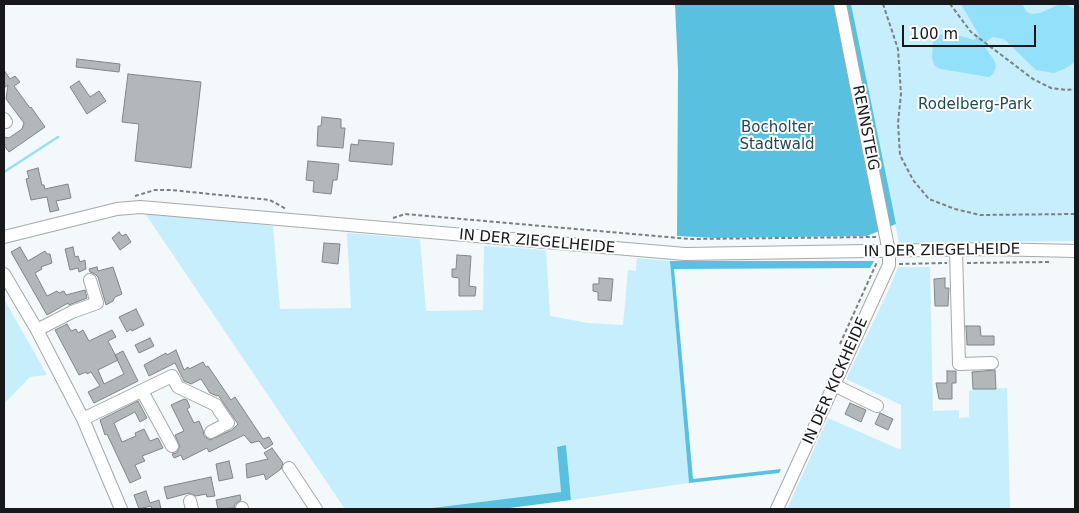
<!DOCTYPE html>
<style>
body{margin:0}
#map{position:relative;width:1079px;height:513px;overflow:hidden;background:#f3f9fb;font-family:"DejaVu Sans",sans-serif}
canvas{display:block}
.frame{position:absolute;inset:0;border:5px solid #161819;pointer-events:none}
.scale{position:absolute;left:902px;top:25px;width:134px;height:22px;box-sizing:border-box;border:2px solid #161819;border-top:0;padding-left:6px;font-size:15px;line-height:18px;white-space:nowrap;color:#161819;-webkit-text-stroke:4px #fff;paint-order:stroke}
</style>
<div id="map">
<canvas width="1079" height="513"></canvas>
<div class="frame"></div>
<div class="scale">100 m</div>
</div>
<script>
const g = document.querySelector('canvas').getContext('2d');
g.lineJoin = 'round';
function fill(path, color) {
  g.fillStyle = color;
  g.fill(path, 'evenodd');
}
function poly(rows) {
  const path = new Path2D();
  for (const r of rows) {
    path.moveTo(r[0], r[1]);
    for (let i = 2; i < r.length; i += 2) path.lineTo(r[i], r[i + 1]);
  }
  return path;
}
function trace(path, color, width, dash) {
  g.strokeStyle = color;
  g.lineWidth = width;
  g.lineCap = dash ? 'butt' : 'round';
  g.setLineDash(dash || []);
  g.stroke(path);
}
function drawText(font, color, halo, rows, align = 'center') {
  g.font = font + ' "DejaVu Sans",sans-serif';
  g.lineWidth = 4;
  g.setLineDash([]);
  g.textBaseline = 'middle';
  g.strokeStyle = halo;
  g.fillStyle = color;
  for (const [text, x, y, turn = 0] of rows) {
    g.save();
    g.translate(x, y);
    g.rotate((+turn || 0) * Math.PI / 180);
    g.textAlign = isNaN(turn) ? turn : align;
    if (halo) g.strokeText(text, 0, 0);
    g.fillText(text, 0, 0);
    g.restore();
  }
}
const green = poly([
 [851,4,1075,4,1075,241,899,243],
 [144,212,273,226,280,309,351,308,347,233,420,239,426,311,483,310,484,246,546,250,550,316,588,323,623,325,628,270,636,271,637,258,670,261,689,483,571,500,566,445,557,447,561,492,432,508,432,509,345,509],
 [898,267,930,267,933,411,959,410,959,418,969,417,969,391,973,389,1007,388,1010,509,787,509,828,418,901,450,901,405,846,379,889,289],
 [4,299,47,375,30,377,4,404]
]);
const forest = poly([
 [675,4,851,4,896,224,867,236,716,238,677,236,678,70],
 [670,261,874,261,870,268,674,269,693,479,781,469,779,473,689,483],
 [566,445,571,500,502,509,432,509,432,508,561,492,557,447]
]);
const water = poly([
 [961,4,1022,4,1027,12,1032,14,1040,13,1058,5,1067,5,1075,9,1075,62,1064,69,1054,73,1036,70,1004,39,992,37,985,43,985,47,995,62,996,66,993,74,989,77,941,69,935,66,932,58,933,42,939,35,947,32,974,40,979,35]
]);
const stream = poly([
 [4,172,58,137]
]);
const building = poly([
 [77,59,120,64,119,72,76,67,77,59],
 [4,70,10,79,15,76,20,82,14,86,30,108,31,107,45,127,9,152,4,145,4,137,9,138,22,129,24,123,6,99,8,85,4,88,4,70],
 [128,74,201,82,191,168,135,161,139,124,122,122,128,74],
 [79,81,90,97,99,91,106,101,87,114,70,87,79,81],
 [322,117,341,119,341,128,345,128,343,148,317,146,318,126,321,126,322,117],
 [359,140,394,143,392,165,349,161,351,144,358,145,359,140],
 [308,161,339,164,337,180,333,180,331,194,313,192,314,181,306,180,308,161],
 [38,168,42,185,44,185,45,189,68,184,71,198,56,201,59,210,50,212,47,197,31,200,26,179,29,178,27,171,38,168],
 [119,232,122,236,126,234,131,242,120,250,112,238,119,232],
 [324,243,340,244,338,264,322,262,324,243],
 [20,247,28,261,45,251,47,254,50,254,52,263,41,267,42,269,35,273,47,296,57,291,59,293,64,291,66,295,85,290,87,298,69,305,68,303,47,315,11,252,20,247],
 [73,247,75,257,78,256,80,262,85,260,86,269,79,272,78,268,70,270,65,249,73,247],
 [457,255,471,256,469,286,476,287,475,296,459,296,459,278,452,277,452,269,456,269,457,255],
 [97,267,98,271,113,267,122,294,115,297,113,301,106,305,98,277,95,274,90,272,89,269,97,267],
 [599,278,613,279,611,301,598,300,598,292,593,291,593,284,599,284,599,278],
 [945,278,945,288,949,288,948,306,935,306,934,279,945,278],
 [136,309,144,325,132,331,131,329,127,332,119,317,136,309],
 [67,324,71,331,76,329,78,333,83,330,89,341,112,330,116,337,108,341,118,360,98,370,104,384,124,374,115,355,123,351,138,381,94,403,88,392,100,386,91,372,87,374,86,372,79,375,55,330,67,324],
 [966,326,980,326,981,336,994,336,994,345,967,345,966,326],
 [150,338,154,346,139,353,135,345,150,338],
 [176,350,184,370,188,367,189,369,203,362,206,367,208,366,231,400,235,397,263,439,269,437,273,444,265,449,259,441,251,443,244,435,209,452,207,448,183,460,181,455,174,458,172,454,176,453,180,447,175,435,184,431,171,405,184,399,187,400,190,407,187,409,194,423,199,421,203,430,204,436,210,440,232,430,238,424,218,395,217,396,210,393,201,379,191,384,184,381,175,363,149,376,144,365,166,353,167,355,176,350],
 [995,370,996,389,973,389,972,372,995,370],
 [947,371,956,371,956,383,952,383,952,399,939,399,936,383,947,383,947,371],
 [138,401,147,418,140,422,135,412,114,423,122,442,136,436,135,433,144,429,150,441,158,438,163,448,142,456,145,461,135,465,141,478,130,483,107,434,105,435,100,420,138,401],
 [850,403,866,410,861,422,845,414,850,403],
 [880,413,893,419,888,430,875,424,880,413],
 [272,448,283,463,281,469,266,480,264,474,247,478,246,464,268,459,264,453,272,448],
 [229,461,233,478,219,481,216,464,229,461],
 [211,477,215,496,207,497,206,494,196,496,189,493,167,499,164,487,211,477],
 [146,491,150,503,159,500,161,509,152,509,151,506,139,509,134,495,146,491],
 [240,495,241,500,235,504,234,508,218,509,216,500,240,495]
]);
const path = poly([
 [883,4,898,49,901,94,898,123,900,155,913,180,929,199,955,209,980,215,1075,214],
 [950,4,971,32,1033,79,1051,88,1066,90,1075,89],
 [135,196,155,190,171,190,270,200,286,209],
 [393,218,405,214,690,239,876,237],
 [967,263,1050,262],
 [899,264,947,263],
 [840,344,877,262]
]);
const minor = poly([
 [4,119,6,122],
 [4,237,117,209,140,207,685,254,989,249,1075,251],
 [956,250,959,364,992,363],
 [4,274,37,330,83,419,121,509],
 [37,330,72,312,97,303,90,280],
 [834,385,877,406],
 [142,391,172,446],
 [83,419,172,376,178,387,216,405,219,410,228,423,211,432],
 [289,468,316,509],
 [190,501,192,509],
 [242,508,242,509],
 [777,509,889,265,889,252,840,4]
]);
const parkNames = [
 ["Rodelberg-Park",975,105],
 ["Bocholter",777,128],
 ["Stadtwald",777,145]
];
const streetNames = [
 ["RENNSTEIG",865,128,79],
 ["IN DER ZIEGELHEIDE",537,242,5],
 ["IN DER ZIEGELHEIDE",942,251,-1],
 ["IN DER KICKHEIDE",836,381,-66]
];
fill(green, '#c6eefc');
fill(forest, '#59c0df');
fill(water, '#92e0f9');
trace(stream, '#92e0f9', 2.5);
fill(building, '#b2b8ba');
trace(building, '#808688', 1);
trace(minor, '#a4aaab', 14);
trace(path, '#7c7f81', 2, [4, 2.5]);
trace(minor, '#fff', 12);
drawText('15px', '#1d4a58', '#fff', parkNames);
drawText('15px', '#161819', '#fff', streetNames);
</script>
